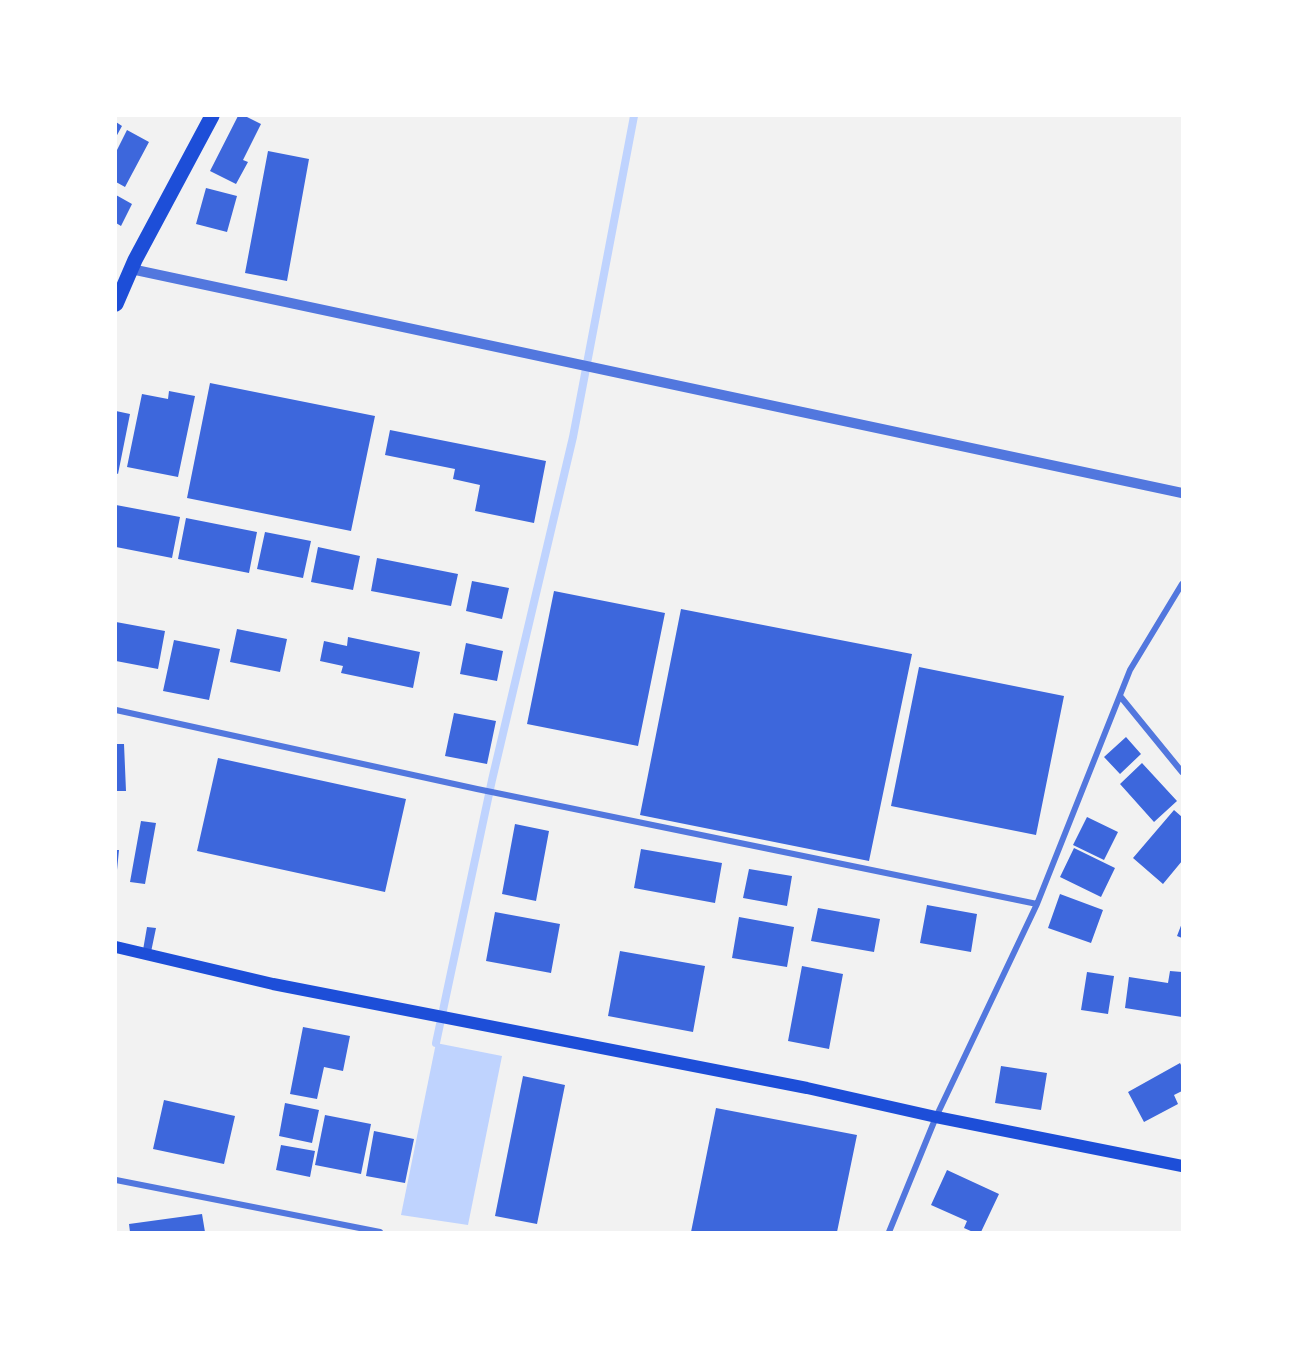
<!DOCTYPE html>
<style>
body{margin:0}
#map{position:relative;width:1298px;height:1348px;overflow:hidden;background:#f2f2f2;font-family:"Open Sans",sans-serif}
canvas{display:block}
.frame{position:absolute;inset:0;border:117px solid #fff;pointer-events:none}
</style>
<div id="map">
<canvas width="1298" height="1348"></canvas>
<div class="frame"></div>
</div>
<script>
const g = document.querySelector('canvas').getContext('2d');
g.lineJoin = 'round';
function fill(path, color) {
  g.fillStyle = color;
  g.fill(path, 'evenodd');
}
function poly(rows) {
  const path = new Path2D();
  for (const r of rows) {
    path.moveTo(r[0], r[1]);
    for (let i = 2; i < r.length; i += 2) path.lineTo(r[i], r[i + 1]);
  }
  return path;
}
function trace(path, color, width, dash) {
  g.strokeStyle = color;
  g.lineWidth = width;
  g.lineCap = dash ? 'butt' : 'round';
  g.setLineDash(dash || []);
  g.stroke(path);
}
const water = poly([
 [436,1043,502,1056,468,1225,401,1215]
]);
const stream = poly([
 [436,1043,492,780,573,437,634,116]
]);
const building = poly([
 [238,116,245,116,261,124,243,160,248,162,236,184,210,171],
 [116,122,122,126,116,137],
 [127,130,149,142,125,187,116,182,116,152],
 [268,151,309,159,287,281,245,273],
 [206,188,237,196,227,232,196,224],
 [116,195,132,204,121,226,116,223],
 [210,383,375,416,351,531,187,498],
 [169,391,195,396,178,477,127,467,142,394,168,399],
 [116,411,130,414,118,474,116,473],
 [390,430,546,461,534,523,475,511,480,485,453,479,455,469,385,455],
 [116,505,180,517,172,558,116,547],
 [186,518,257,532,249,573,178,559],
 [265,532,311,541,303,578,257,569],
 [318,547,360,556,353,590,311,582],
 [377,558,458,574,451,606,371,591],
 [472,581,509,588,502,619,466,611],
 [554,591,665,613,638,746,527,724],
 [681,609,912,654,869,861,640,815],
 [116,622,165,631,158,669,116,661],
 [237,629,287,639,280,672,230,662],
 [348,637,420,652,413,688,341,673,343,666,320,661,324,641,347,646],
 [174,640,220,649,209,700,163,691],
 [466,643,503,651,497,681,460,674],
 [919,667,1064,696,1036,835,891,806],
 [454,713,496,721,487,764,445,756],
 [1126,737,1141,754,1120,774,1104,757],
 [116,744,124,744,126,791,116,791],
 [218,758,406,799,385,892,197,851],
 [1142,763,1177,801,1154,822,1120,784],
 [1174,810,1182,817,1182,861,1163,884,1133,858],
 [1087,817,1118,832,1104,860,1073,845],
 [141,821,156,823,145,884,130,882],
 [515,824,549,831,536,901,502,894],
 [1074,848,1115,868,1101,897,1060,877],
 [641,849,722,863,715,903,634,888],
 [116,850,119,850,117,870,116,870],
 [749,869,792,876,787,906,743,898],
 [1060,894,1103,910,1091,943,1048,928],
 [927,905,977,914,971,952,920,943],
 [818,908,880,919,874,952,811,941],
 [495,912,560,924,551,973,486,961],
 [739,917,794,927,787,967,732,958],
 [1182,923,1182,938,1177,936],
 [147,927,156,928,151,952,143,950],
 [620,951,705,966,693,1032,608,1016],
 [802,966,843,974,829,1049,788,1041],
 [1170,971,1182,972,1182,1017,1125,1008,1129,977,1168,983],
 [1087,972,1114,976,1108,1014,1081,1010],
 [303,1027,350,1036,343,1071,324,1067,317,1099,290,1094],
 [1180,1063,1182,1067,1182,1091,1174,1095,1178,1104,1144,1122,1128,1092],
 [1001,1066,1047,1073,1041,1110,995,1103],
 [523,1076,565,1085,537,1224,495,1216],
 [164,1100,235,1116,224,1164,153,1149],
 [285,1103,319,1110,312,1143,279,1136],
 [716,1108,857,1135,837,1232,691,1232],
 [325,1115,371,1124,361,1174,315,1165],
 [374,1131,414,1139,405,1183,366,1176],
 [281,1145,315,1151,310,1177,276,1170],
 [947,1170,999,1194,981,1232,973,1232,964,1228,967,1221,931,1205],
 [202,1214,205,1232,130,1232,129,1224]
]);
const minor = poly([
 [1120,696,1182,772],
 [116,710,477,789,1037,904],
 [116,1180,380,1232],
 [889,1232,936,1117,1037,904,1130,670,1182,584]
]);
const tertiary = poly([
 [131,269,1182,493]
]);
const secondary = poly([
 [116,947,273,984,807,1088,936,1117,1182,1166]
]);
const primary = poly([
 [116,304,135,260,212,116]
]);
fill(water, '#bfd3fe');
trace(stream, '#bfd3fe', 8);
fill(building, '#3d67dc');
trace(minor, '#5277de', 6);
trace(tertiary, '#5277de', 10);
trace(secondary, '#1d4ed8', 12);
trace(primary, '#1d4ed8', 15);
</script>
